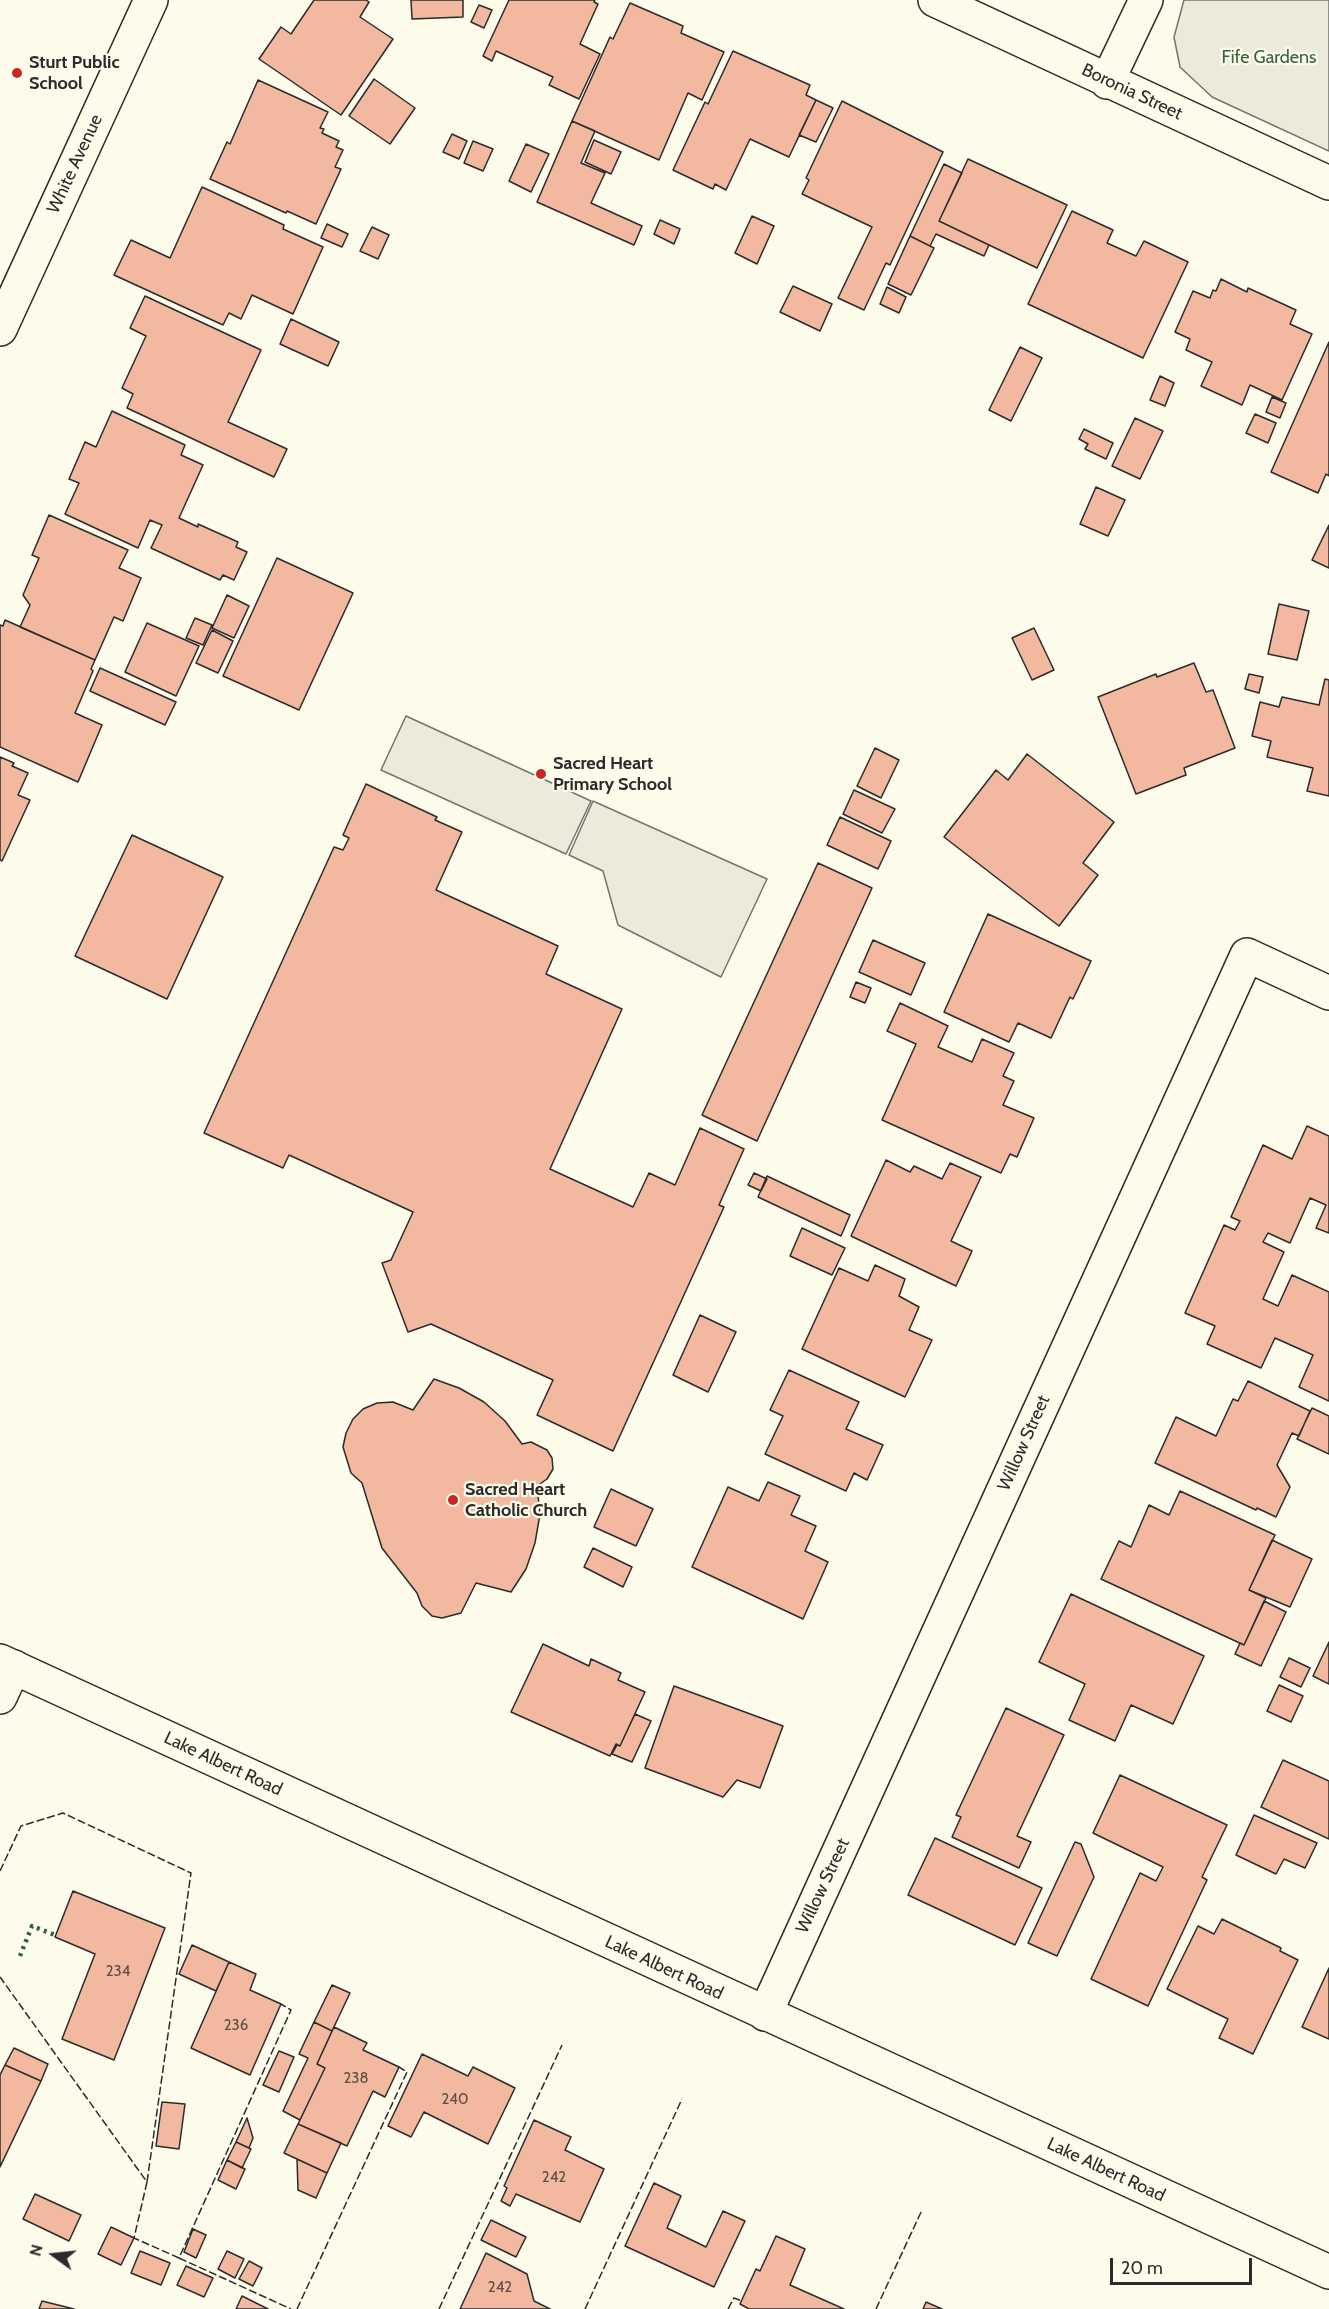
<!DOCTYPE html>
<style>
body{margin:0}
#map{position:relative;width:1329px;height:2309px;overflow:hidden;background:#fdfbea;font-family:Cabin,sans-serif}
canvas{display:block}
.north{position:absolute;left:24px;top:2225px;width:60px;height:60px;-webkit-text-stroke:4px #fdfbea;paint-order:stroke;rotate:285deg;font-size:16px;font-weight:700;line-height:24px;text-align:center;color:#2b2b2b}
.north::after{content:'';display:block;margin:auto;width:21px;height:27px;background:#2b2b2b;clip-path:polygon(50% 0,100% 100%,50% 72%,0 100%)}
.scale{position:absolute;left:1110px;top:2258px;width:142px;height:27px;box-sizing:border-box;border:3px solid #2b2b2b;border-top:0;padding-left:8px;font-size:18px;line-height:21px;white-space:nowrap;color:#2b2b2b;-webkit-text-stroke:4px #fdfbea;paint-order:stroke}
</style>
<div id="map">
<canvas width="1329" height="2309"></canvas>
<div class="north">N</div>
<div class="scale">20 m</div>
</div>
<script>
const g = document.querySelector('canvas').getContext('2d');
g.lineJoin = 'round';
function fill(path, color) {
  g.fillStyle = color;
  g.fill(path, 'evenodd');
}
function poly(rows) {
  const path = new Path2D();
  for (const r of rows) {
    path.moveTo(r[0], r[1]);
    for (let i = 2; i < r.length; i += 2) path.lineTo(r[i], r[i + 1]);
  }
  return path;
}
function trace(path, color, width, dash) {
  g.strokeStyle = color;
  g.lineWidth = width;
  g.lineCap = dash ? 'butt' : 'round';
  g.setLineDash(dash || []);
  g.stroke(path);
}
function drawText(font, color, halo, rows, align = 'center') {
  g.font = font + ' Cabin,sans-serif';
  g.lineWidth = 4.5;
  g.setLineDash([]);
  g.textBaseline = 'middle';
  g.strokeStyle = halo;
  g.fillStyle = color;
  for (const [text, x, y, turn = 0] of rows) {
    g.save();
    g.translate(x, y);
    g.rotate((+turn || 0) * Math.PI / 180);
    g.textAlign = isNaN(turn) ? turn : align;
    if (halo) g.strokeText(text, 0, 0);
    g.fillText(text, 0, 0);
    g.restore();
  }
}
const green = poly([
 [1184,0,1329,0,1329,151,1212,97,1180,67,1174,37,1184,0],
 [406,716,591,801,566,854,381,770,406,716],
 [593,801,767,879,721,977,618,925,603,871,569,855,593,801]
]);
const building = poly([
 [314,0,366,0,369,2,360,17,393,39,341,115,259,59,281,27,291,34,314,0],
 [411,0,463,0,463,17,412,19,411,0],
 [509,0,595,0,594,2,598,4,580,44,600,54,579,99,549,85,553,77,496,51,492,61,483,56,509,0],
 [630,3,683,26,681,33,724,52,702,100,688,93,659,160,572,121,610,37,613,39,630,3],
 [479,5,492,10,484,28,471,22,479,5],
 [733,51,810,85,806,95,816,100,789,157,750,139,726,190,715,184,713,189,673,170,705,102,708,104,733,51],
 [374,79,415,108,390,144,349,116,374,79],
 [258,80,328,112,320,128,324,129,322,133,339,141,336,147,343,150,335,167,341,169,316,224,287,211,286,213,210,179,227,142,230,144,258,80],
 [816,100,833,108,816,142,799,135,816,100],
 [842,101,943,152,890,265,886,263,864,310,838,298,872,227,802,194,809,180,806,178,842,101],
 [572,121,595,131,581,163,605,173,591,203,642,226,634,245,537,202,572,121],
 [452,134,467,141,459,159,443,152,452,134],
 [594,140,621,152,611,174,585,162,594,140],
 [473,141,493,149,483,171,464,163,473,141],
 [526,144,549,154,531,192,509,181,526,144],
 [968,159,1067,205,1037,268,939,221,968,159],
 [944,164,962,173,939,221,989,245,984,256,936,234,930,246,910,236,944,164],
 [202,187,284,225,283,229,323,247,293,314,252,295,241,319,229,313,223,325,114,275,131,240,170,258,202,187],
 [1072,211,1113,230,1107,243,1136,256,1144,241,1188,262,1143,358,1028,304,1072,211],
 [752,216,774,226,757,264,735,253,752,216],
 [660,220,680,229,674,244,654,234,660,220],
 [327,224,348,234,342,247,321,238,327,224],
 [372,227,389,235,378,259,360,251,372,227],
 [910,236,934,248,911,295,888,284,910,236],
 [1221,279,1247,292,1248,288,1296,310,1290,324,1312,334,1282,400,1250,385,1242,405,1201,386,1212,362,1186,350,1190,339,1175,332,1193,291,1210,298,1213,290,1216,291,1221,279],
 [793,286,832,304,820,331,780,312,793,286],
 [887,287,906,297,899,313,880,304,887,287],
 [145,296,261,350,228,422,287,449,274,477,127,408,133,394,122,388,146,336,130,328,145,296],
 [291,319,339,342,328,366,280,344,291,319],
 [1329,342,1329,476,1326,474,1318,493,1271,472,1329,342],
 [1020,347,1042,358,1011,421,989,410,1020,347],
 [1160,376,1174,383,1165,406,1150,400,1160,376],
 [1272,397,1286,403,1280,418,1266,412,1272,397],
 [112,411,185,445,181,455,203,465,179,518,198,527,198,524,238,542,236,547,247,552,234,580,223,575,220,580,151,548,162,525,150,520,138,548,65,514,79,483,69,479,85,442,96,447,112,411],
 [1255,414,1276,423,1268,443,1246,433,1255,414],
 [1135,418,1163,431,1140,479,1112,466,1135,418],
 [1084,429,1113,443,1106,459,1085,449,1088,444,1079,439,1084,429],
 [1096,487,1125,500,1108,536,1080,524,1096,487],
 [49,515,128,550,119,568,141,578,123,621,114,617,95,660,20,627,30,605,23,595,39,558,32,555,49,515],
 [1329,525,1329,568,1312,560,1329,525],
 [277,558,353,593,299,710,223,676,277,558],
 [227,595,249,606,234,638,212,628,227,595],
 [1279,604,1309,611,1297,660,1268,654,1279,604],
 [195,618,212,625,203,645,186,638,195,618],
 [5,620,95,660,91,669,93,671,75,713,102,725,78,782,0,747,0,625,3,626,5,620],
 [147,623,199,646,176,696,125,672,147,623],
 [1034,628,1054,670,1032,680,1012,638,1034,628],
 [212,630,233,641,218,673,196,663,212,630],
 [1194,663,1206,692,1213,690,1235,748,1184,768,1186,775,1136,794,1098,697,1156,674,1157,677,1194,663],
 [100,668,176,702,165,725,90,691,100,668],
 [1249,674,1263,677,1259,693,1245,689,1249,674],
 [1325,679,1329,680,1329,796,1307,791,1313,768,1267,757,1271,741,1252,736,1260,702,1279,707,1282,697,1319,705,1325,679],
 [875,748,899,760,881,798,857,786,875,748],
 [1027,754,1114,822,1083,863,1098,875,1059,926,944,837,996,770,1008,780,1027,754],
 [0,757,14,763,12,766,28,773,18,795,30,800,2,861,0,860,0,757],
 [366,784,437,817,435,820,462,832,436,890,558,946,546,974,622,1009,550,1169,633,1207,649,1173,675,1185,700,1128,744,1149,719,1205,724,1207,613,1451,537,1415,553,1380,431,1324,408,1332,382,1263,391,1260,413,1212,289,1155,283,1168,204,1133,334,847,343,850,349,838,343,835,366,784],
 [854,790,895,809,882,833,843,814,854,790],
 [840,817,891,841,878,869,827,845,840,817],
 [132,835,223,877,167,999,75,956,132,835],
 [818,863,872,888,757,1141,702,1115,818,863],
 [988,914,1091,961,1073,999,1070,997,1051,1038,1018,1023,1009,1042,944,1012,988,914],
 [873,940,925,963,911,995,859,972,873,940],
 [856,982,871,988,865,1003,850,997,856,982],
 [900,1003,948,1026,938,1047,972,1062,982,1039,1014,1053,1003,1076,1014,1081,1003,1105,1034,1118,1017,1157,1010,1154,1001,1173,882,1120,916,1044,887,1031,900,1003],
 [1307,1126,1329,1136,1329,1233,1316,1228,1326,1205,1310,1198,1290,1243,1268,1233,1263,1242,1284,1252,1263,1299,1278,1306,1292,1275,1329,1292,1329,1401,1299,1387,1313,1355,1275,1338,1261,1368,1207,1344,1215,1326,1185,1313,1224,1225,1235,1230,1240,1221,1231,1217,1263,1145,1292,1159,1307,1126],
 [886,1160,910,1172,914,1166,942,1179,950,1163,981,1177,951,1241,972,1251,956,1286,851,1236,886,1160],
 [754,1173,767,1179,761,1191,748,1185,754,1173],
 [767,1176,850,1215,841,1236,758,1197,767,1176],
 [802,1228,845,1248,832,1275,790,1256,802,1228],
 [875,1265,905,1279,899,1296,919,1307,909,1330,932,1340,905,1397,802,1349,839,1268,868,1281,875,1265],
 [700,1315,736,1332,708,1392,673,1375,700,1315],
 [789,1370,859,1402,846,1429,883,1445,867,1480,854,1473,846,1491,765,1454,783,1416,770,1410,789,1370],
 [434,1379,459,1388,484,1402,505,1421,522,1444,531,1442,547,1450,552,1458,553,1469,547,1479,537,1486,540,1514,535,1543,526,1569,511,1592,476,1583,461,1613,442,1618,432,1616,422,1606,417,1593,382,1548,362,1483,351,1473,343,1447,346,1433,353,1419,363,1409,377,1403,393,1402,413,1410,434,1379],
 [1248,1381,1310,1411,1299,1436,1292,1433,1277,1465,1290,1487,1276,1517,1257,1508,1256,1510,1155,1463,1176,1417,1216,1436,1233,1399,1238,1401,1248,1381],
 [1312,1408,1329,1416,1329,1454,1297,1439,1312,1408],
 [768,1482,800,1496,791,1515,816,1526,805,1551,828,1562,803,1619,692,1567,728,1487,759,1501,768,1482],
 [611,1489,653,1509,636,1546,594,1527,611,1489],
 [1180,1491,1275,1535,1249,1590,1266,1598,1244,1645,1101,1579,1119,1541,1131,1547,1149,1505,1169,1515,1180,1491],
 [1272,1540,1312,1559,1290,1607,1249,1590,1272,1540],
 [593,1548,632,1567,623,1587,584,1567,593,1548],
 [1071,1594,1204,1656,1173,1724,1131,1705,1115,1741,1069,1720,1085,1684,1039,1662,1071,1594],
 [1264,1601,1286,1612,1261,1666,1235,1654,1240,1643,1244,1645,1264,1601],
 [1329,1642,1329,1684,1313,1676,1329,1642],
 [543,1644,589,1666,591,1659,621,1673,618,1680,645,1692,620,1746,616,1744,610,1756,511,1712,543,1644],
 [1289,1658,1310,1668,1301,1687,1280,1677,1289,1658],
 [1279,1685,1303,1696,1291,1722,1267,1711,1279,1685],
 [674,1686,783,1726,760,1788,737,1780,723,1797,645,1768,674,1686],
 [1006,1708,1064,1735,1017,1836,1031,1842,1019,1868,952,1837,961,1817,956,1815,1006,1708],
 [635,1714,651,1721,632,1762,612,1754,617,1745,620,1746,635,1714],
 [1283,1760,1329,1781,1329,1839,1261,1807,1283,1760],
 [1120,1775,1227,1825,1202,1877,1207,1880,1148,2006,1091,1979,1140,1873,1156,1881,1163,1867,1093,1833,1120,1775],
 [1254,1815,1317,1843,1305,1868,1284,1859,1276,1874,1236,1855,1254,1815],
 [935,1838,1042,1888,1015,1945,908,1895,935,1838],
 [1075,1842,1081,1844,1094,1877,1057,1956,1028,1943,1075,1842],
 [73,1891,165,1928,114,2060,62,2039,95,1954,55,1937,73,1891],
 [1222,1919,1281,1948,1280,1951,1298,1960,1253,2054,1219,2038,1228,2019,1167,1989,1198,1926,1214,1934,1222,1919],
 [192,1945,229,1962,216,1991,179,1974,192,1945],
 [229,1962,256,1974,250,1990,281,2004,250,2075,191,2048,229,1962],
 [1329,1968,1329,2039,1302,2027,1329,1968],
 [332,1985,350,1993,332,2031,314,2022,332,1985],
 [314,2022,332,2031,317,2064,325,2068,300,2120,283,2111,308,2058,299,2054,314,2022],
 [334,2027,367,2043,363,2050,399,2067,385,2097,373,2091,347,2146,298,2124,325,2068,317,2064,334,2027],
 [14,2048,48,2064,41,2081,5,2065,14,2048],
 [279,2051,294,2057,279,2092,263,2085,279,2051],
 [422,2054,468,2076,473,2067,515,2088,488,2144,424,2112,411,2137,388,2126,422,2054],
 [5,2065,41,2081,0,2167,0,2075,5,2065],
 [162,2102,185,2104,179,2149,156,2146,162,2102],
 [247,2118,253,2138,249,2148,236,2142,247,2118],
 [534,2120,571,2137,565,2150,604,2169,580,2222,516,2194,510,2206,501,2201,507,2188,504,2186,534,2120],
 [298,2124,341,2143,327,2173,284,2153,298,2124],
 [236,2142,251,2149,242,2168,227,2160,236,2142],
 [297,2159,327,2173,316,2198,298,2190,297,2159],
 [227,2160,245,2169,236,2189,218,2180,227,2160],
 [654,2183,681,2196,667,2228,706,2247,723,2211,745,2221,714,2287,625,2246,654,2183],
 [35,2194,81,2215,69,2241,23,2219,35,2194],
 [491,2220,526,2237,516,2257,481,2240,491,2220],
 [111,2227,134,2238,121,2265,98,2254,111,2227],
 [193,2229,206,2235,196,2258,184,2252,193,2229],
 [776,2236,805,2249,790,2285,844,2309,749,2309,740,2304,756,2269,760,2271,776,2236],
 [140,2251,170,2263,161,2285,131,2273,140,2251],
 [227,2251,244,2259,235,2278,218,2269,227,2251],
 [486,2253,527,2274,534,2301,550,2309,460,2309,486,2253],
 [249,2261,262,2268,253,2286,239,2279,249,2261],
 [186,2266,213,2278,204,2297,177,2285,186,2266],
 [242,2296,268,2309,236,2309,242,2296],
 [42,2301,74,2309,39,2309,42,2301],
 [926,2302,942,2309,923,2309,926,2302]
]);
const street = poly([
 [935,0,1329,183],
 [1107,82,1146,0],
 [0,329,151,0],
 [0,1697,14,1667],
 [765,2014,1247,955,1329,993]
]);
const secondary = poly([
 [0,1661,1329,2272]
]);
const hedge = poly([
 [20,1956,32,1926,55,1935]
]);
const fence = poly([
 [0,1871,21,1826,63,1813,191,1873,147,2182,0,1977],
 [147,2182,134,2238,179,2258,291,2010,281,2004],
 [179,2258,291,2309],
 [297,2309,407,2072,399,2067],
 [439,2309,562,2045],
 [585,2309,682,2099],
 [728,2309,734,2298,742,2301],
 [876,2309,922,2210]
]);
const markers = [
 [17,73,6,"#c62828"],
 [541,774,6,"#c62828"],
 [453,1500,6,"#c62828"]
];
const numberNames = [
 ["234",118,1972],
 ["236",236,2026],
 ["238",356,2079],
 ["240",455,2100],
 ["242",554,2178],
 ["242",500,2288]
];
const parkNames = [
 ["Fife Gardens",1269,58]
];
const poiNames = [
 ["Sturt Public",29,63],
 ["School",29,84],
 ["Sacred Heart",553,764],
 ["Primary School",553,785],
 ["Sacred Heart",465,1490],
 ["Catholic Church",465,1511]
];
const streetNames = [
 ["Boronia Street",1132,92,25],
 ["White Avenue",75,164,-65],
 ["Willow Street",1024,1443,-66],
 ["Lake Albert Road",223,1764,25],
 ["Willow Street",823,1886,-65],
 ["Lake Albert Road",664,1968,25],
 ["Lake Albert Road",1106,2170,25]
];
fill(green, '#ecebdb');
trace(green, '#74746e', 1.5);
fill(building, '#f2b8a0');
trace(building, '#2b2b2b', 1.5);
trace(street, '#2b2b2b', 36);
trace(secondary, '#2b2b2b', 36);
trace(street, '#fdfbea', 33);
trace(secondary, '#fdfbea', 33);
trace(hedge, '#34623c', 4.5, [3, 4.5]);
trace(fence, '#2b2b2b', 1.5, [8, 3]);
for (const [x, y, r, color] of markers) {
  const dot = new Path2D();
  dot.arc(x, y, r, 0, 2 * Math.PI);
  g.fillStyle = color;
  g.fill(dot);
  trace(dot, '#fdfbea', 2);
}
drawText('15px', '#5d4e48', null, numberNames);
drawText('18px', '#34623c', '#fdfbea', parkNames);
drawText('bold 18px', '#2b2b2b', '#fdfbea', poiNames, 'left');
drawText('18px', '#2b2b2b', '#fdfbea', streetNames);
</script>
